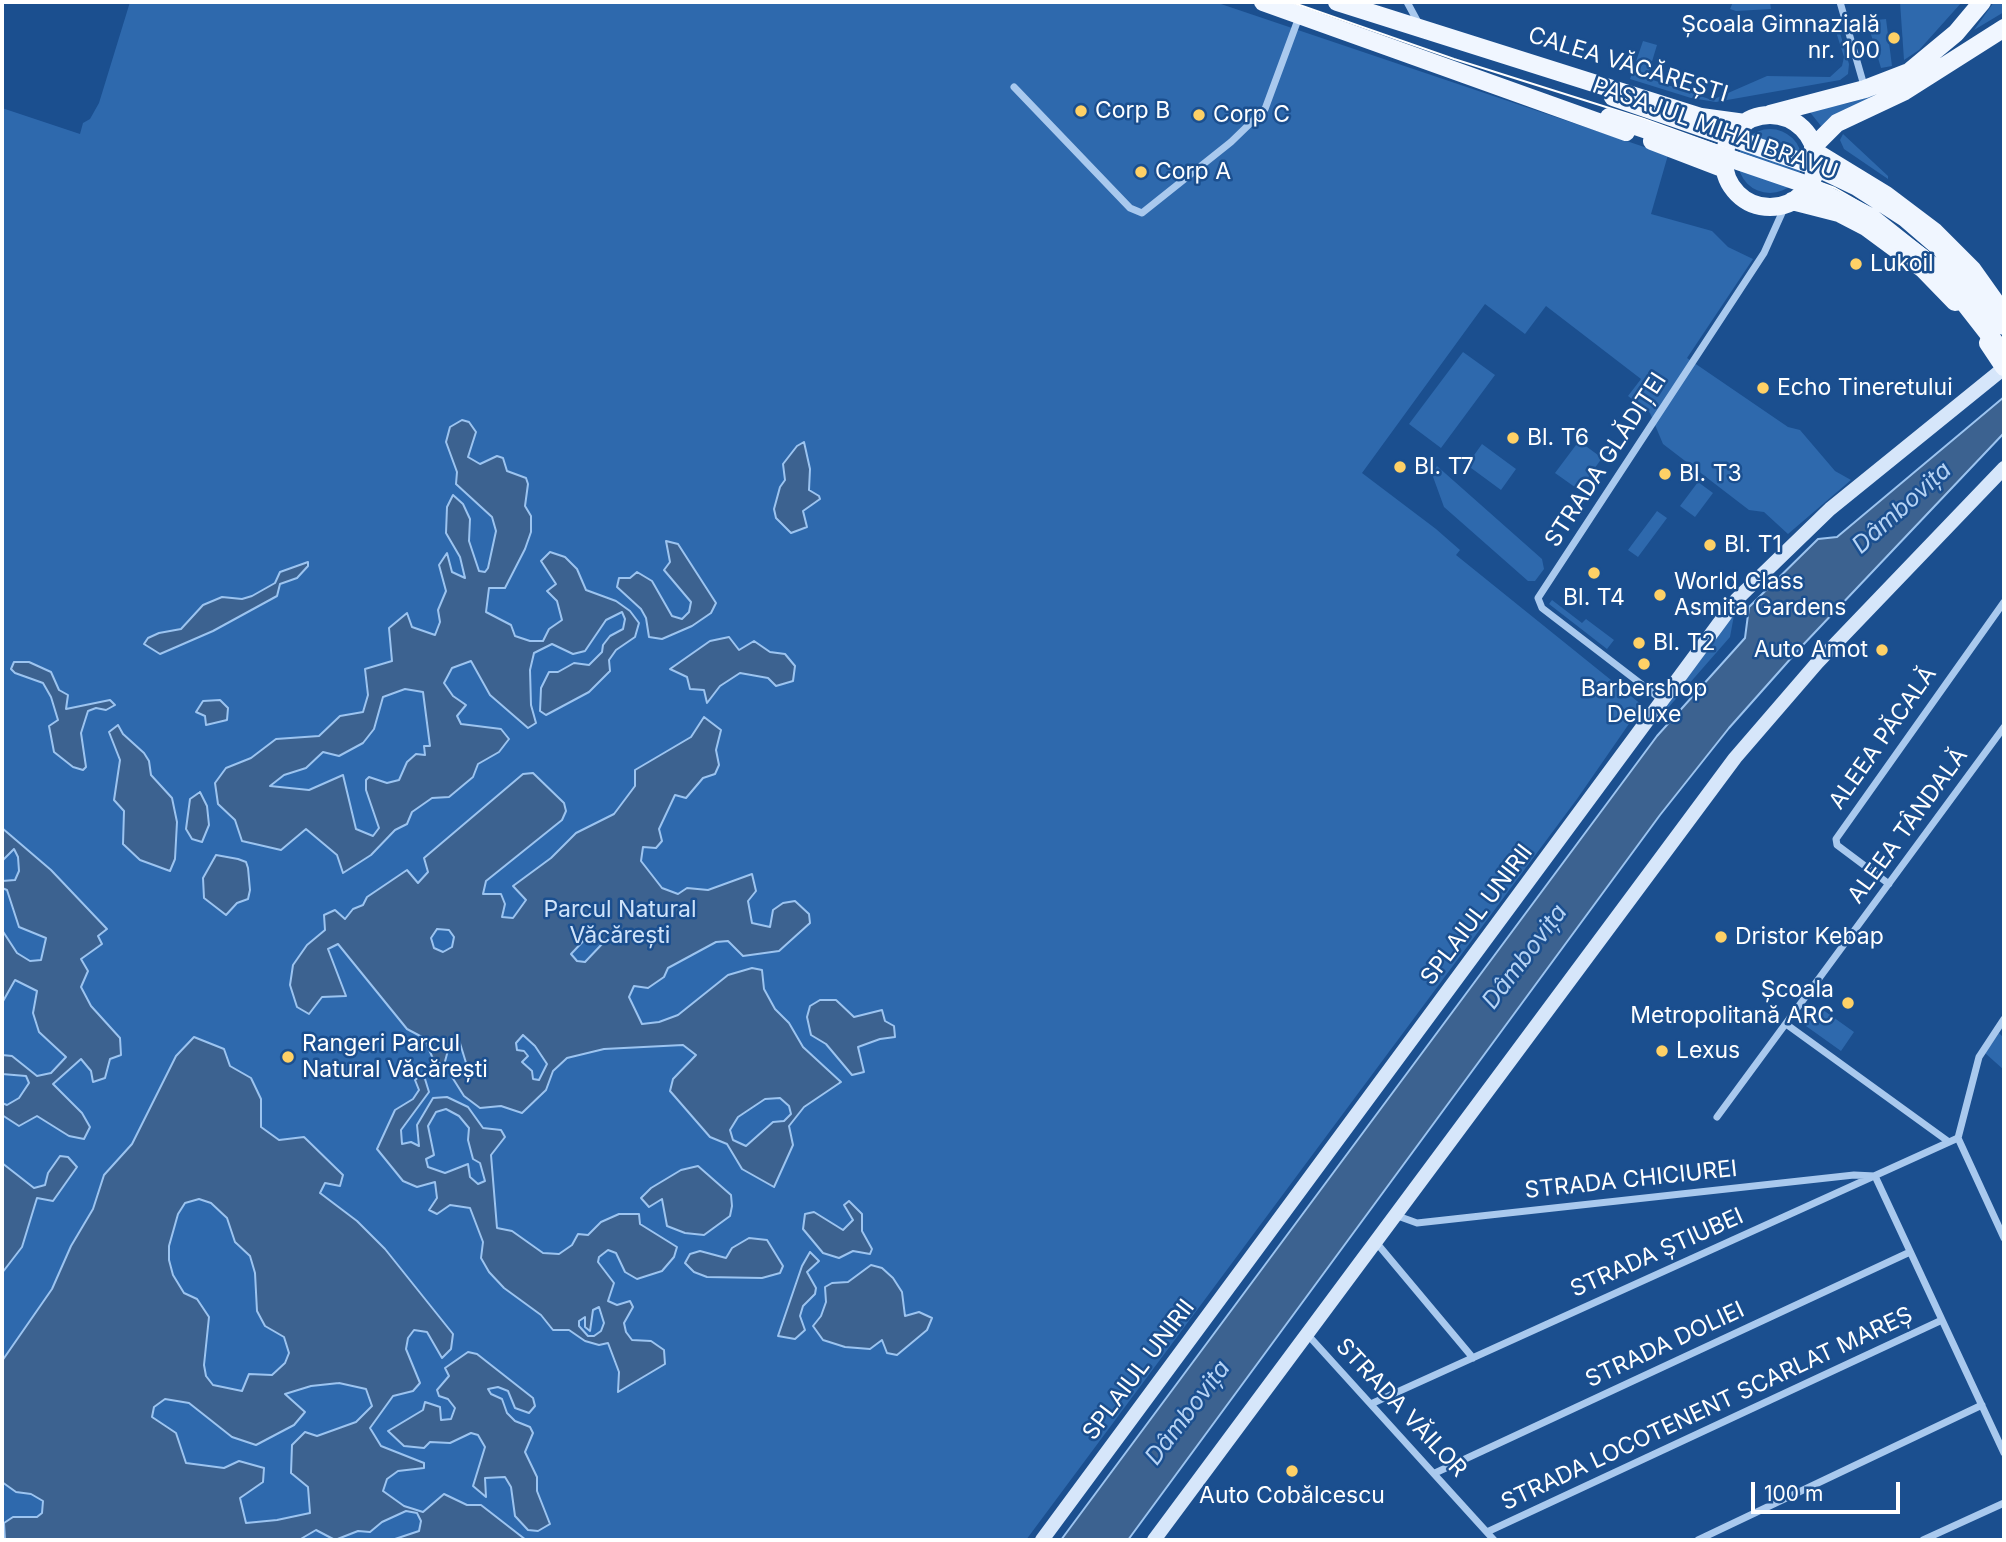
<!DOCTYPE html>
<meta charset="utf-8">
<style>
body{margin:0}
#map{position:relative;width:2006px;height:1542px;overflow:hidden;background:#1b4f8f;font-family:Inter,sans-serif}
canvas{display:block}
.frame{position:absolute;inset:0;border:4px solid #fff;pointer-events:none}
.scale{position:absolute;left:1751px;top:1482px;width:149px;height:32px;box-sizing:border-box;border:4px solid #fff;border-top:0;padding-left:9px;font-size:21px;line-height:24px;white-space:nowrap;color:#fff;-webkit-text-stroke:5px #1b4f8f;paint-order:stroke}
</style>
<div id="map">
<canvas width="2006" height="1542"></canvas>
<div class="frame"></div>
<div class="scale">100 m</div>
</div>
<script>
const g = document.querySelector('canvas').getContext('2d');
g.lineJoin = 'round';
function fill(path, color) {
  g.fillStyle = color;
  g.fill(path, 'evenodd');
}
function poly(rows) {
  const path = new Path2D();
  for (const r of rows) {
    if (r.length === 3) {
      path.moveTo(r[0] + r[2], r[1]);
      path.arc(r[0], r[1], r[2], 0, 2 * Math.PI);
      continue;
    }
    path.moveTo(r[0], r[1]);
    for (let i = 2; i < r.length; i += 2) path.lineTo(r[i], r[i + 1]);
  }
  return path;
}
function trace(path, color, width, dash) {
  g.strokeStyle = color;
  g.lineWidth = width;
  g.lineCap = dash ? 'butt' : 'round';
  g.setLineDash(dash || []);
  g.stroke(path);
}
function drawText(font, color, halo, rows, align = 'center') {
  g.font = font + ' Inter,sans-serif';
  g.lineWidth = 5;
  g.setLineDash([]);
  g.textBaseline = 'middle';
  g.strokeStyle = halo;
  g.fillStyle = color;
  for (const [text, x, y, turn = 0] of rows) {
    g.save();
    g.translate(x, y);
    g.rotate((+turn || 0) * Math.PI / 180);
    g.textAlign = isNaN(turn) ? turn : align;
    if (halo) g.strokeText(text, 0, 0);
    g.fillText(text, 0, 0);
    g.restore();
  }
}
const green = poly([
 [130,2,1215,2,1668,155,1651,214,1712,231,1728,247,1753,259,1687,358,1788,427,1800,430,1835,471,1851,480,1788,534,1764,512,1749,510,1663,444,1650,413,1628,396,1641,379,1546,306,1525,334,1485,304,1362,473,1436,529,1460,550,1456,555,1642,705,1577,799,1026,1540,2,1540,2,108,80,134,83,123,90,119,99,103],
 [1733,2,1770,2,1771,9,1736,11,1730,9],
 [1900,2,1962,2,1919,50,1904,60],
 [1994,2,2004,2,2004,12,1974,30],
 [1832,19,1836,19,1849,64,1848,74,1840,80,1716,102,1691,98,1630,79,1643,41,1657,45,1647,78,1712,100,1767,76,1830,77,1842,66,1844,57],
 [1886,19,1892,66,1881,68,1867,21],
 [1877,94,1821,126,1809,111,1849,103],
 [1770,161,32],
 [1843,134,1888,176,1888,179,1844,149,1840,140],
 [1463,352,1495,375,1441,448,1409,424],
 [1579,441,1602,458,1579,490,1555,473],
 [1482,444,1516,469,1501,490,1467,465],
 [1437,466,1542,559,1544,569,1535,581,1528,581,1444,507,1432,474],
 [1698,482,1713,493,1695,517,1680,506],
 [1657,511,1667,518,1638,557,1628,550],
 [1737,599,1730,637,1653,725,1647,720],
 [1552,600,1582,623,1586,619,1614,640,1607,649,1549,604],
 [1819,1007,1854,1032,1841,1051,1806,1026],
 [1999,1033,2004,1038,2004,1070,1985,1053]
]);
const water = poly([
 [2004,397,2004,433,1801,647,1729,728,1660,815,1128,1540,1061,1540,1657,736,1745,638,1749,607,1818,539,1837,537,2004,397],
 [462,420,469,422,476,432,468,457,480,464,497,456,503,458,507,471,526,478,528,484,525,506,531,516,531,532,525,549,505,588,489,588,486,612,511,625,515,636,530,641,543,641,549,629,562,620,557,601,547,591,556,584,541,561,550,552,565,557,577,569,586,590,616,601,630,611,639,623,635,637,616,650,609,660,610,671,589,692,546,715,540,711,541,688,549,672,558,672,574,663,589,665,602,652,603,645,610,636,623,629,625,619,622,612,606,620,585,651,573,654,552,644,534,653,530,670,531,705,536,723,528,728,490,695,471,661,452,668,444,683,453,696,466,705,457,716,461,724,501,729,509,739,499,752,478,764,473,777,449,797,432,798,412,812,407,824,395,830,371,855,343,873,337,855,306,829,281,850,242,841,235,820,218,804,215,783,226,768,251,758,276,739,319,736,340,716,363,712,368,695,365,669,392,661,389,628,407,613,412,627,435,635,440,622,438,610,446,591,439,565,447,553,452,572,465,578,460,557,446,533,447,507,453,495,463,504,470,519,469,541,479,571,485,572,488,568,496,531,492,517,456,484,457,472,446,442,450,427,462,420],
 [405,689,423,692,430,746,424,746,425,755,416,754,407,762,399,780,387,783,369,777,366,780,366,790,379,828,373,836,356,829,343,775,309,790,270,786,284,775,306,768,323,752,339,756,363,743,374,729,383,697,405,689],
 [804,442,810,469,809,490,819,496,820,499,803,511,807,527,791,533,776,518,774,509,780,487,785,480,783,464,797,446,804,442],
 [666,541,678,544,716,603,711,613,692,626,662,639,649,637,646,618,641,609,617,587,619,578,630,578,637,572,652,581,672,616,682,619,689,612,691,602,664,570,670,562,666,541],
 [308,562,308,566,297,578,280,584,277,596,213,631,160,654,144,644,148,638,159,633,181,629,203,605,222,597,242,599,252,596,275,583,280,572,308,562],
 [729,637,739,650,754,641,770,652,785,654,795,666,793,681,776,686,768,678,740,673,720,686,707,703,704,690,690,689,687,677,670,669,710,641,729,637],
 [14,662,29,662,51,672,59,690,68,695,66,709,110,700,115,705,106,710,96,708,88,711,81,733,86,767,83,770,73,767,54,752,49,726,58,720,51,697,43,683,15,673,11,669,14,662],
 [220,700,228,708,227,720,206,725,205,716,196,712,203,701,220,700],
 [704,717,721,730,716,750,719,765,715,774,703,778,686,798,675,795,659,829,662,841,656,848,643,847,641,861,662,888,678,894,687,888,708,890,752,874,756,891,748,901,752,923,770,927,773,910,783,903,795,901,809,914,810,923,779,951,743,956,728,941,716,942,668,968,664,977,648,988,634,986,629,997,642,1024,659,1022,678,1015,728,975,752,968,762,970,764,989,775,1009,789,1023,803,1047,841,1082,804,1107,789,1126,793,1145,774,1187,742,1169,727,1144,710,1137,670,1091,673,1079,696,1055,683,1045,604,1049,567,1058,553,1071,546,1090,522,1113,501,1106,480,1108,464,1096,452,1077,467,1066,459,1040,450,1043,444,1065,434,1061,424,1038,407,1029,338,944,328,949,346,996,322,997,309,1014,297,1007,290,985,293,965,307,945,325,930,324,915,335,910,345,919,353,909,363,905,367,897,407,870,418,883,428,872,424,858,523,774,533,773,564,803,566,811,562,820,486,881,483,894,501,894,505,904,502,917,513,918,526,900,513,886,551,858,576,833,614,814,635,786,635,770,691,737,704,717],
 [437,929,449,930,454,937,452,947,443,952,434,948,431,938,437,929],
 [591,933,599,933,603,943,585,962,577,961,571,954,591,933],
 [523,1035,535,1046,547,1064,539,1080,533,1079,532,1071,522,1062,528,1056,524,1051,517,1050,516,1043,523,1035],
 [780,1098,789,1106,791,1114,784,1121,773,1122,746,1146,733,1140,730,1130,738,1117,765,1099,780,1098],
 [118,725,123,734,144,753,149,761,151,775,172,798,177,822,175,859,170,871,140,860,123,844,124,811,114,800,120,760,109,732,118,725],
 [200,792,207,806,209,825,202,842,192,839,186,829,190,799,200,792],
 [2,828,51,870,107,929,98,936,102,944,81,959,88,971,81,987,91,1006,120,1038,121,1055,110,1059,105,1078,93,1082,91,1071,81,1059,53,1084,82,1113,90,1127,84,1139,69,1136,37,1116,19,1126,2,1115,2,1103,7,1105,19,1098,29,1083,26,1076,2,1074,2,1055,12,1056,37,1076,51,1073,66,1057,39,1032,33,1013,37,991,15,980,2,1003,2,930,17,953,30,961,41,960,46,938,19,927,7,890,2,888,2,881,15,880,19,871,18,857,14,849,2,861,2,828],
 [216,855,238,859,246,862,248,868,250,890,248,899,237,903,226,915,204,898,203,878,216,855],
 [820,1000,836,1000,854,1017,882,1010,885,1021,894,1026,895,1037,880,1039,858,1047,864,1072,852,1075,826,1044,811,1035,807,1017,810,1006,820,1000],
 [194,1037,224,1049,230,1066,251,1078,261,1099,261,1127,279,1140,304,1137,343,1175,340,1186,325,1183,320,1193,357,1221,385,1249,453,1334,451,1349,442,1358,427,1332,414,1330,408,1338,406,1349,420,1383,413,1391,393,1396,370,1428,381,1446,424,1463,424,1468,398,1471,387,1479,383,1491,404,1506,423,1512,444,1494,467,1505,481,1505,526,1540,392,1540,419,1531,421,1521,417,1513,406,1511,382,1522,370,1532,358,1531,335,1540,316,1530,299,1540,5,1540,4,1523,13,1517,37,1517,42,1513,43,1501,31,1494,16,1492,2,1482,2,1361,52,1289,71,1246,93,1209,104,1175,132,1144,176,1056,194,1037],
 [199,1199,211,1203,227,1218,235,1242,250,1256,255,1273,257,1311,265,1326,284,1337,289,1353,285,1363,272,1375,249,1374,242,1391,213,1385,206,1376,204,1365,209,1317,197,1299,184,1293,173,1275,169,1260,169,1246,178,1214,185,1203,199,1199],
 [339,1383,366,1389,372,1406,356,1422,317,1436,305,1432,292,1445,291,1473,308,1487,310,1513,277,1520,246,1523,240,1498,263,1482,264,1468,239,1461,224,1468,186,1463,176,1433,152,1417,154,1407,165,1399,189,1403,232,1437,256,1445,294,1425,305,1412,285,1394,311,1386,339,1383],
 [420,1076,425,1079,429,1092,401,1130,402,1144,411,1142,419,1146,417,1125,433,1098,447,1097,468,1107,483,1128,501,1130,505,1137,491,1155,497,1228,512,1231,543,1253,559,1254,572,1245,578,1234,588,1235,601,1222,619,1214,639,1214,640,1224,677,1247,674,1257,662,1271,637,1279,625,1272,616,1253,608,1250,599,1257,598,1262,614,1283,608,1301,617,1305,630,1301,633,1307,624,1323,626,1332,632,1340,651,1341,664,1350,665,1364,618,1392,619,1372,608,1343,599,1345,585,1341,569,1330,553,1330,541,1315,504,1288,489,1272,481,1258,483,1242,470,1208,450,1205,437,1214,429,1210,437,1198,435,1182,417,1187,403,1181,377,1149,395,1110,413,1099,419,1090,415,1080,420,1076],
 [446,1109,459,1116,469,1128,468,1140,473,1159,480,1163,485,1181,478,1184,470,1177,468,1164,445,1173,428,1167,426,1159,434,1155,428,1126,436,1112,446,1109],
 [599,1307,604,1323,601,1331,594,1336,588,1336,579,1326,579,1321,585,1317,585,1327,590,1331,593,1310,599,1307],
 [60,1156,68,1157,77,1167,53,1201,37,1198,22,1247,2,1273,2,1163,34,1188,45,1185,48,1173,60,1156],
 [698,1166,731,1195,732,1206,730,1216,704,1235,685,1233,667,1226,662,1199,649,1207,641,1198,651,1188,681,1170,698,1166],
 [849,1201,862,1214,862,1231,872,1249,870,1254,853,1251,839,1258,823,1253,803,1229,805,1214,814,1212,843,1230,853,1220,844,1205,849,1201],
 [749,1238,767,1240,783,1266,780,1273,762,1278,707,1277,694,1272,685,1263,690,1254,700,1251,726,1258,732,1248,749,1238],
 [810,1252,819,1261,807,1272,816,1288,815,1294,803,1306,800,1316,805,1330,795,1339,778,1336,802,1266,810,1252],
 [871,1265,882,1268,893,1278,902,1292,905,1316,919,1312,932,1318,927,1330,897,1355,887,1353,882,1340,870,1349,845,1347,823,1340,813,1326,821,1316,826,1302,825,1287,832,1283,848,1282,871,1265],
 [468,1352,477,1354,533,1398,535,1406,529,1413,515,1408,508,1391,498,1387,488,1389,491,1394,502,1399,507,1413,515,1421,530,1427,533,1433,525,1452,537,1477,537,1491,550,1524,538,1531,528,1530,515,1516,511,1487,505,1477,485,1478,486,1497,473,1486,485,1447,478,1435,471,1433,450,1443,430,1442,424,1448,404,1446,388,1431,423,1410,425,1402,440,1407,441,1420,451,1419,455,1408,448,1399,439,1396,437,1390,449,1376,445,1368,468,1352]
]);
const street = poly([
 [1407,2,1420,26],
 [1840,2,1865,89],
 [1014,87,1130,208,1142,213,1231,142,1265,109,1299,17],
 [1662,700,1542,608,1538,598,1764,253,1786,204],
 [1889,884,1837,845,1836,839,2004,602],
 [2004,1019,1979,1057,1958,1138,2004,1238],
 [1786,1024,1949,1142],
 [1717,1117,2004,727],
 [1395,1215,1417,1223,1854,1175,1875,1176,2004,1453],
 [1375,1241,1473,1358],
 [1307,1334,1494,1540],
 [1373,1403,1958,1138],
 [1435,1473,1910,1252],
 [1487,1532,1942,1320],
 [1698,1540,1982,1405],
 [1923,1540,2004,1503]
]);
const secondary = poly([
 [1042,1540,1737,599,1830,509,2004,368],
 [1154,1540,1735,758,1817,663,2004,468]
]);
const primary = poly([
 [1263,2,1626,132],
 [1337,2,1701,117,1745,123],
 [1770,114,1865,89,1909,72,1956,33,1982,2],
 [1770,161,46],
 [1652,141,1725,169],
 [1813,147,1837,123,1905,91,2004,28],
 [1814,151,1886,195,1935,232,1972,269,2004,314],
 [1792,201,1839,213,1866,227,1923,269,1955,302],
 [1988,343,2004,367]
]);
const tram = poly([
 [1291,2,1454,59,1644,119,1835,188,1868,207,1927,251,1958,282,2004,342]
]);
const primaryBridge = poly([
 [1613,97,1811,165,1857,187,1905,218,1941,249,2004,326],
 [1609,117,1805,184,1871,217,1940,272,2004,354]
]);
const markers = [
 [1894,38,7,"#ffd166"],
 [1081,111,7,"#ffd166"],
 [1199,115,7,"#ffd166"],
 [1141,172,7,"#ffd166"],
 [1856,264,7,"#ffd166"],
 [1763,388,7,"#ffd166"],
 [1513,438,7,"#ffd166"],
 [1400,467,7,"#ffd166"],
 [1665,474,7,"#ffd166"],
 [1710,545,7,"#ffd166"],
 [1594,573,7,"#ffd166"],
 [1660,595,7,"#ffd166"],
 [1639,643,7,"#ffd166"],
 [1882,650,7,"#ffd166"],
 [1644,664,7,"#ffd166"],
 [1721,937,7,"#ffd166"],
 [1848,1003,7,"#ffd166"],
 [1662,1051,7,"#ffd166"],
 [288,1057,7,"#ffd166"],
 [1292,1471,7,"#ffd166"]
];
const poiNames = [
 ["Școala Gimnazială",1880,25,"right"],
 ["nr. 100",1880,51,"right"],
 ["Corp B",1095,111],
 ["Corp C",1213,115],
 ["Corp A",1155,172],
 ["Lukoil",1870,264],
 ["Echo Tineretului",1777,388],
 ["Bl. T6",1527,438],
 ["Bl. T7",1414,467],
 ["Bl. T3",1679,474],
 ["Bl. T1",1724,545],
 ["World Class",1674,582],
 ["Asmita Gardens",1674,608],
 ["Bl. T4",1594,598,"center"],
 ["Bl. T2",1653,643],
 ["Auto Amot",1868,650,"right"],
 ["Barbershop",1644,689,"center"],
 ["Deluxe",1644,715,"center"],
 ["Dristor Kebap",1735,937],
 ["Școala",1834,990,"right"],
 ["Metropolitană ARC",1834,1016,"right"],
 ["Rangeri Parcul",302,1044],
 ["Natural Văcărești",302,1070],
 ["Lexus",1676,1051],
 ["Auto Cobălcescu",1292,1496,"center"]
];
const streetNames = [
 ["CALEA VĂCĂREȘTI",1628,65,17],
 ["PASAJUL MIHAI BRAVU",1715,129,20],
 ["STRADA GLĂDIȚEI",1606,460,-57],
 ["ALEEA PĂCALĂ",1883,738,-55],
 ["ALEEA TÂNDALĂ",1908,826,-54],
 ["SPLAIUL UNIRII",1477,915,-53],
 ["STRADA CHICIUREI",1631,1180,-6],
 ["STRADA ȘTIUBEI",1657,1253,-24],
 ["STRADA DOLIEI",1665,1345,-25],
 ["SPLAIUL UNIRII",1139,1370,-53],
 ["STRADA VĂILOR",1401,1408,47],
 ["STRADA LOCOTENENT SCARLAT MAREȘ",1707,1409,-25]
];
const parkNames = [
 ["Parcul Natural",620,910],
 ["Văcărești",620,936]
];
const waterNames = [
 ["Dâmbovița",1902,508,-42],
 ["Dâmbovița",1525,957,-53],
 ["Dâmbovița",1188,1413,-53]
];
fill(green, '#2e69ad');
fill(water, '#3c6290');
trace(water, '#9cc4f0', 2);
trace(street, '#a9c9ee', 7);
trace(secondary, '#d6e6fa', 14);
trace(primary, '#f0f6ff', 18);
trace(tram, '#fff', 2);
trace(primaryBridge, '#f0f6ff', 18);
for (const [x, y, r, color] of markers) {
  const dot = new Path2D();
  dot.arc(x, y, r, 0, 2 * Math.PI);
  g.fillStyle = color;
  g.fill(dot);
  trace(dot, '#1b4f8f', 2.5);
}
drawText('23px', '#fff', '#1b4f8f', poiNames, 'left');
drawText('23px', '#fff', '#1b4f8f', streetNames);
drawText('23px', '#cfe3fa', '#1b4f8f', parkNames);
drawText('italic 24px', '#b5d3f5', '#1b4f8f', waterNames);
</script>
